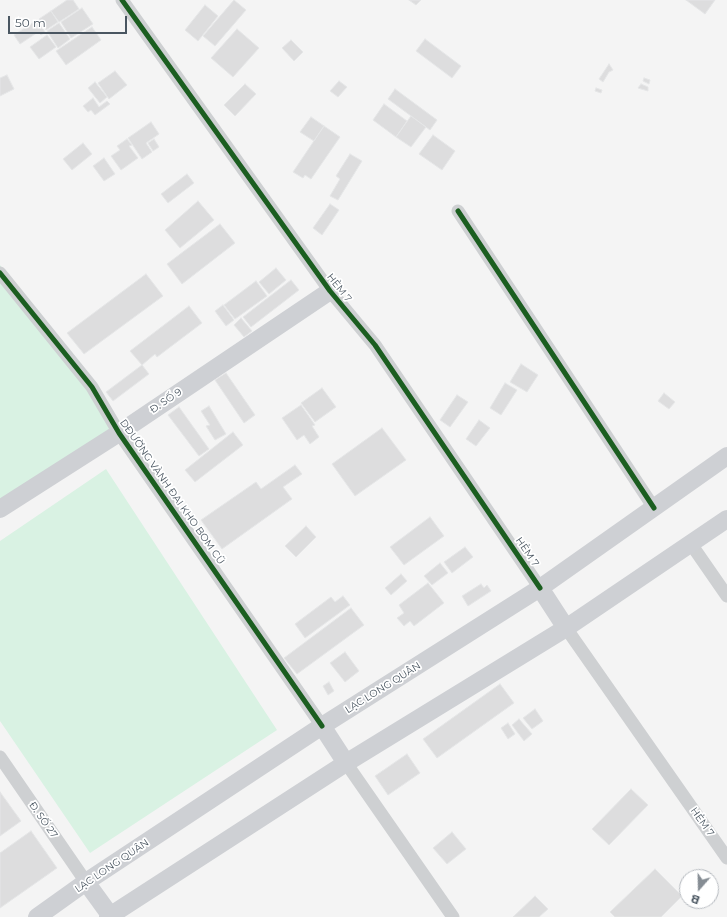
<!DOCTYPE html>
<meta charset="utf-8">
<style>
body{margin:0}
#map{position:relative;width:727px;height:917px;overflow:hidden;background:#f4f4f4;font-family:Montserrat,sans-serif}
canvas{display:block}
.north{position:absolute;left:679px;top:869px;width:40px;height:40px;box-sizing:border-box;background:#fff;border:1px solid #b7bbc0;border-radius:50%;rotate:200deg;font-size:11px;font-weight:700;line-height:16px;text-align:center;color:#4a5661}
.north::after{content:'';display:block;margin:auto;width:14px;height:18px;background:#868d94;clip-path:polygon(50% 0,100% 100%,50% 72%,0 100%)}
.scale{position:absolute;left:8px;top:16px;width:119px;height:18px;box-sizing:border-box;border:2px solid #4a5661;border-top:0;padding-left:5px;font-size:12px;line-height:14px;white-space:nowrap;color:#4a5661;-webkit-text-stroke:3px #fff;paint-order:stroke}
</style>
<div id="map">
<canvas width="727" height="917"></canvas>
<div class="north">B</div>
<div class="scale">50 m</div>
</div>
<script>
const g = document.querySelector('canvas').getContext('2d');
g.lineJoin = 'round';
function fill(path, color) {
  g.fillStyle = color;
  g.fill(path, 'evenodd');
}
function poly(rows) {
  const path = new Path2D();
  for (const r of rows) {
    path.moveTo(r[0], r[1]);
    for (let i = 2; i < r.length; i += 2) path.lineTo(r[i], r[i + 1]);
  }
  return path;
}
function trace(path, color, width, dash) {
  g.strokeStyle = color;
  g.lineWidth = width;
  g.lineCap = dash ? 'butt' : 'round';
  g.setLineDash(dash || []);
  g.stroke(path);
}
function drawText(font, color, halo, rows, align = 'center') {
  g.font = font + ' Montserrat,sans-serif';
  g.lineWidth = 3.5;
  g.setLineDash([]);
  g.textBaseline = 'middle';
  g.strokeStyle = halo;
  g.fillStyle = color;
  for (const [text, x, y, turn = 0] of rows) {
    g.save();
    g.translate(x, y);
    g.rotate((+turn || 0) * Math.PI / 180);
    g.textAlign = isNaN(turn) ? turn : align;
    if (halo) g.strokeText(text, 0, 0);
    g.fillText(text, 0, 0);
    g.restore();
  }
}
const green = poly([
 [0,265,119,433,0,509],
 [106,469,277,730,90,853,0,721,0,541]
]);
const building = poly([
 [67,0,73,0,79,9,59,22,51,11,67,0],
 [234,0,246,10,215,46,203,36,234,0],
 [409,0,421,0,416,5,409,0],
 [686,0,715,0,705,14,686,0],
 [205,5,218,16,198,41,185,30,205,5],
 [82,8,93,24,71,38,61,22,82,8],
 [51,11,58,22,46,30,39,19,51,11],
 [37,20,45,32,41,35,38,32,20,44,14,35,37,20],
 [59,23,70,39,58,48,47,31,59,23],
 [92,27,101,40,66,65,56,51,92,27],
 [237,29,259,48,233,77,211,58,237,29],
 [47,35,56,47,39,59,30,47,47,35],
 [425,39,461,66,452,78,416,51,425,39],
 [291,40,303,52,294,61,282,48,291,40],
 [609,64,613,70,609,72,603,82,599,79,609,64],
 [115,71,127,85,109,99,98,83,115,71],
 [7,75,14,89,0,96,0,78,7,75],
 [644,78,650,80,649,84,643,81,644,78],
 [339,81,347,87,338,97,330,91,339,81],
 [95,82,107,97,100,103,88,88,95,82],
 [245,84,256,94,235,116,224,105,245,84],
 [641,84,648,87,648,91,638,88,641,84],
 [596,88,602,90,601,93,595,91,596,88],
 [395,89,437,120,430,130,388,99,395,89],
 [93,98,99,107,107,101,110,104,95,115,91,110,88,112,83,106,93,98],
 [384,104,407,121,396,137,373,120,384,104],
 [411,116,426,127,411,147,396,137,411,116],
 [311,117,324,126,314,141,300,132,311,117],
 [151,122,159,134,146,143,152,152,142,159,128,138,151,122],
 [324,126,340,137,311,179,305,175,303,178,293,172,324,126],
 [433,135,455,151,442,170,419,154,433,135],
 [127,139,132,145,129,146,138,158,121,170,111,156,120,150,117,146,127,139],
 [154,139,159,147,153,151,148,143,154,139],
 [83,143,92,154,72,170,63,159,83,143],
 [350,154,362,161,338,200,330,196,340,179,336,176,350,154],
 [104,158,115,174,104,181,93,166,104,158],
 [187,174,194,183,168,203,161,194,187,174],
 [198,201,214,220,180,248,165,230,198,201],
 [330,204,339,210,322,235,313,228,330,204],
 [220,224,235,243,182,284,167,264,220,224],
 [276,268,286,280,269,294,259,282,276,268],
 [146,274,163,296,84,354,67,333,146,274],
 [291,280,299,290,251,327,243,317,291,280],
 [256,281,267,296,235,319,224,305,256,281],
 [223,305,234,320,226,326,215,311,223,305],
 [189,306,202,323,157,357,155,354,142,365,130,351,189,306],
 [241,318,252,331,244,337,234,325,241,318],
 [521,364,538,375,527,392,510,382,521,364],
 [142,365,149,374,113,401,106,392,142,365],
 [226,373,255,415,244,423,215,380,226,373],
 [505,383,517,390,501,415,490,408,505,383],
 [322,388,336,407,315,422,301,403,322,388],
 [664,393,675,402,669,409,658,401,664,393],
 [457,395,468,402,450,427,440,420,457,395],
 [301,405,315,425,312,426,319,437,310,444,304,435,297,440,282,418,301,405],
 [209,406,226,434,215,440,206,426,210,425,201,411,209,406],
 [179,407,209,449,199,456,168,415,179,407],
 [479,420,490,428,476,446,466,439,479,420],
 [382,428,406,460,355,496,332,464,382,428],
 [233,432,243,445,195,482,185,470,233,432],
 [295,465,302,474,283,487,292,499,222,549,201,520,256,482,261,489,295,465],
 [430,517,444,536,404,565,390,547,430,517],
 [306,526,316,537,296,557,285,546,306,526],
 [465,547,473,557,452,573,444,562,465,547],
 [440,563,448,573,432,585,424,576,440,563],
 [401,574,407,581,391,595,385,588,401,574],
 [428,583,444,603,414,626,410,621,404,626,397,618,404,613,399,605,428,583],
 [481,584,484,588,487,585,491,591,468,606,462,596,481,584],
 [343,596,350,605,305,638,295,624,331,597,335,602,343,596],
 [351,608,364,625,297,674,284,658,351,608],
 [345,652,359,671,345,682,330,663,345,652],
 [329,682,334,691,328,695,323,686,329,682],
 [500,684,514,703,437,758,423,739,500,684],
 [535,709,543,721,532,729,523,718,535,709],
 [519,719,532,734,524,741,512,725,519,719],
 [508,723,515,734,508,739,501,728,508,723],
 [407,754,420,773,388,795,375,776,407,754],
 [631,789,648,805,609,845,592,829,631,789],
 [0,792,21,821,0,836,0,792],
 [31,831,57,868,0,908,0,853,31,831],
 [452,832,466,849,447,864,433,848,452,832],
 [655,869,682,896,661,917,615,917,610,912,655,869],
 [535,896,548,909,539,917,513,917,535,896]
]);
const street = poly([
 [122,0,330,291,375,345,540,588],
 [458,211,654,508],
 [0,273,92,387,119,433,322,726],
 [691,544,727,596],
 [566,628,727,858],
 [0,757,86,882],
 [346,763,453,917]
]);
const secondary = poly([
 [0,509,119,433,330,291],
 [540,588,566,628],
 [322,726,346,763],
 [86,882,110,915],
 [37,917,86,882,322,726,540,588,727,456],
 [108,917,346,763,566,628,727,519]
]);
const cycleway = poly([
 [122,0,330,291,375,345,540,588],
 [458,211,654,508],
 [0,273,92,387,119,433,322,726]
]);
const streetNames = [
 ["HẺM 7",339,288,52],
 ["Đ. SỐ 9",166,401,-34],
 ["DĐƯỜNG VÀNH ĐAI KHO BOM CŨ",172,492,55],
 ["HẺM 7",527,552,56],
 ["LẠC LONG QUÂN",383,688,-32],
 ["Đ. SỐ 27",43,820,55],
 ["HẺM 7",702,822,55],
 ["LẠC LONG QUÂN",112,866,-34]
];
fill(green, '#d9f2e3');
fill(building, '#ddddde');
trace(building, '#e5e6e7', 1);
trace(street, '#ced0d2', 13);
trace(secondary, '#ced0d4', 18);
trace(cycleway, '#1b5e20', 5);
drawText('10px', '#4a5661', '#fff', streetNames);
</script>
